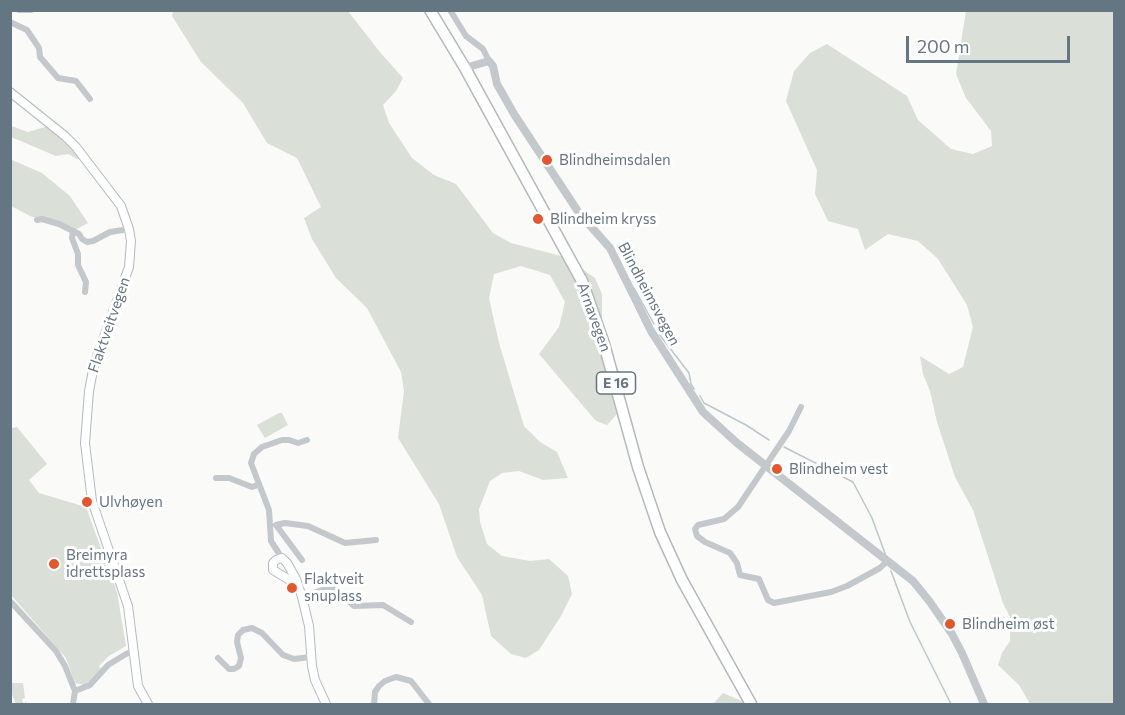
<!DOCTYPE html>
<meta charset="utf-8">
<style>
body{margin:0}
#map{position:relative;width:1125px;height:715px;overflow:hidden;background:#fafaf8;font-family:Commissioner,sans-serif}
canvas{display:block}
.frame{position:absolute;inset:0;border:12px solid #657683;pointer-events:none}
.scale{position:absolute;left:906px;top:36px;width:164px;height:27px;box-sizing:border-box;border:3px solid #657683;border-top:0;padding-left:8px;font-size:18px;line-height:21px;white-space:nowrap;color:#657683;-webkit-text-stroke:4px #fff;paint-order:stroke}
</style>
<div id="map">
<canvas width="1125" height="715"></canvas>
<div class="frame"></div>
<div class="scale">200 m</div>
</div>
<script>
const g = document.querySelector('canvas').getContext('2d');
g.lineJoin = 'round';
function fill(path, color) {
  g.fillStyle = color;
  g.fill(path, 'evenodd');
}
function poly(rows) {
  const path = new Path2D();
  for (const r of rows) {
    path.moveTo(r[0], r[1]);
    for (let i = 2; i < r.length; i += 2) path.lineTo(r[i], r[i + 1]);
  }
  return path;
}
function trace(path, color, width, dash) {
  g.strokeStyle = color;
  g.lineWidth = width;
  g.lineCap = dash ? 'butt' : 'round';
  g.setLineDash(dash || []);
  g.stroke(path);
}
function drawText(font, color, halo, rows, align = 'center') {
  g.font = font + ' Commissioner,sans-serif';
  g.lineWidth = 6;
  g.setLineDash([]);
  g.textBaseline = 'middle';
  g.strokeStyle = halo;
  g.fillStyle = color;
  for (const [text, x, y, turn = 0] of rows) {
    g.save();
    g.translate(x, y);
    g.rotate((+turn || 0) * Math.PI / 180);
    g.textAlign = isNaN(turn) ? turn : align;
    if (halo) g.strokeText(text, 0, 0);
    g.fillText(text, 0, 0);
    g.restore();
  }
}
const green = poly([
 [173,10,348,11,379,51,403,78,396,91,383,105,389,123,412,158,434,175,456,184,493,233,511,243,565,257,595,278,602,294,602,325,616,397,617,414,607,425,596,421,539,354,559,327,565,302,550,275,521,266,494,274,489,298,499,343,524,426,540,442,557,452,568,478,543,480,519,471,502,473,490,481,479,509,480,522,487,544,502,556,530,561,549,559,568,576,572,594,561,616,539,650,526,658,511,654,491,636,482,595,457,557,439,504,398,438,404,391,401,372,367,308,336,278,312,239,304,218,321,207,297,158,267,143,243,103,201,62,172,16],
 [966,11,1114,11,1114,704,1030,704,1019,685,998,665,1002,653,1010,641,1010,617,1003,603,973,510,955,477,937,422,930,391,923,374,920,356,949,374,963,367,973,327,967,305,938,259,918,241,888,234,865,250,858,229,828,221,815,194,817,170,786,101,794,71,810,53,827,44,907,96,918,120,951,149,973,154,992,146,991,131,966,98,956,74],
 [11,126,28,132,48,126,80,158,77,159,68,154,56,156,11,137],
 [10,159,42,173,70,196,88,223,75,230,30,216,11,206],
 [279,413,282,413,288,425,265,438,257,425],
 [11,426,12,428,17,427,47,464,29,480,39,493,86,507,117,592,126,646,109,656,99,666,101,669,93,679,84,685,75,683,66,658,11,595],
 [10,683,23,683,25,698,22,699,23,703,25,703,26,701,27,704,16,704,11,692],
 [723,693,744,702,745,704,713,704]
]);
const stream = poly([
 [634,288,654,324],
 [659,334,689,373,691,384,694,389],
 [700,396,704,403,746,425,769,440],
 [784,447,853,482,872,518,886,556],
 [891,571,910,622,951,704]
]);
const minor = poly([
 [19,10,31,10],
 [450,10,466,36,483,49,489,61],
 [10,22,27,30,39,48,40,57,58,78,76,81,90,99],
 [37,220,42,219,59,224,79,234,82,239,87,242,93,241,110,232,129,229],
 [73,231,72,238,78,254,78,265,86,282,85,292],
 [801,407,789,431,738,507,724,519,698,525,695,529,697,536,705,542,730,553,737,563,740,575,759,579,768,600,774,603,831,592,847,586,880,568,887,561],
 [216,478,229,478,252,487,258,485],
 [282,558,271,541,269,510,251,463,254,454,262,447,282,440,289,440,298,443,307,440],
 [302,560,276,525,285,523,308,526,345,543,376,540],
 [302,597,322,590,334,589,354,606,383,605,411,622],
 [10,601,56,651,65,666,75,691,90,685,108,665,126,654,133,651],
 [218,658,229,669,234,669,239,666,241,658,237,642,238,635,243,630,252,628,262,633,283,655,294,659,311,657],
 [73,704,75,691],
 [374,704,375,692,379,686,385,681,396,677,411,681,429,704]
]);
const tertiary = poly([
 [465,68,489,61,493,66,497,84,514,114,579,213,610,248,651,331,703,412,737,443,913,581,930,602,952,634,962,653,984,704]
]);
const secondary = poly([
 [10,92,65,136,76,147,121,206,129,229,131,241,129,267,94,365,89,391,85,443,92,501,128,606,138,686,148,704],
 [298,585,273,570,273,563,276,560,282,558,287,563,296,579,302,597,309,626,312,666,315,680,326,704]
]);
const trunk = poly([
 [430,10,465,68,582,281,604,344,638,467,660,532,682,580,751,704]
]);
const markers = [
 [547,160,6,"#e4572e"],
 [538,219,6,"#e4572e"],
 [777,469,6,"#e4572e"],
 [87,502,6,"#e4572e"],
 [54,564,6,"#e4572e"],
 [292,588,6,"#e4572e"],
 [950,624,6,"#e4572e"]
];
const shields = [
 [616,383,39]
];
const shieldNames = [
 ["E 16",616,383]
];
const poiNames = [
 ["Blindheimsdalen",559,160],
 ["Blindheim kryss",550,219],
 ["Blindheim vest",789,469],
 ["Ulvhøyen",99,502],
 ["Breimyra",66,555],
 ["idrettsplass",66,572],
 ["Flaktveit",304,579],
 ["snuplass",304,596],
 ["Blindheim øst",962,624]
];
const streetNames = [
 ["Blindheimsvegen",649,294,62],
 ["Arnavegen",594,317,70],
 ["Flaktveitvegen",109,325,-71]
];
fill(green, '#dadfd7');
trace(stream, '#bbc7cb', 1.5);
trace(secondary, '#b3babf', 10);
trace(trunk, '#b4b9bd', 13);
trace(minor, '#c3c8cc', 6);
trace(tertiary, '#c3c8cc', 8);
trace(secondary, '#fff', 8);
trace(trunk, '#fff', 10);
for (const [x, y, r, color] of markers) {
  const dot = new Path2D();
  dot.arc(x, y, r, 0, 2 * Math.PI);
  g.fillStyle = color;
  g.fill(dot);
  trace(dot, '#fff', 2);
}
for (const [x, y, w] of shields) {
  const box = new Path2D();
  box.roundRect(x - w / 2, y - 11, w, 22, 4.5);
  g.fillStyle = '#fff';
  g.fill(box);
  trace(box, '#657683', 1.5);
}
drawText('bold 14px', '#657683', null, shieldNames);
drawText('15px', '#657683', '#fff', poiNames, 'left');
drawText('15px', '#657683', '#fff', streetNames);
</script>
